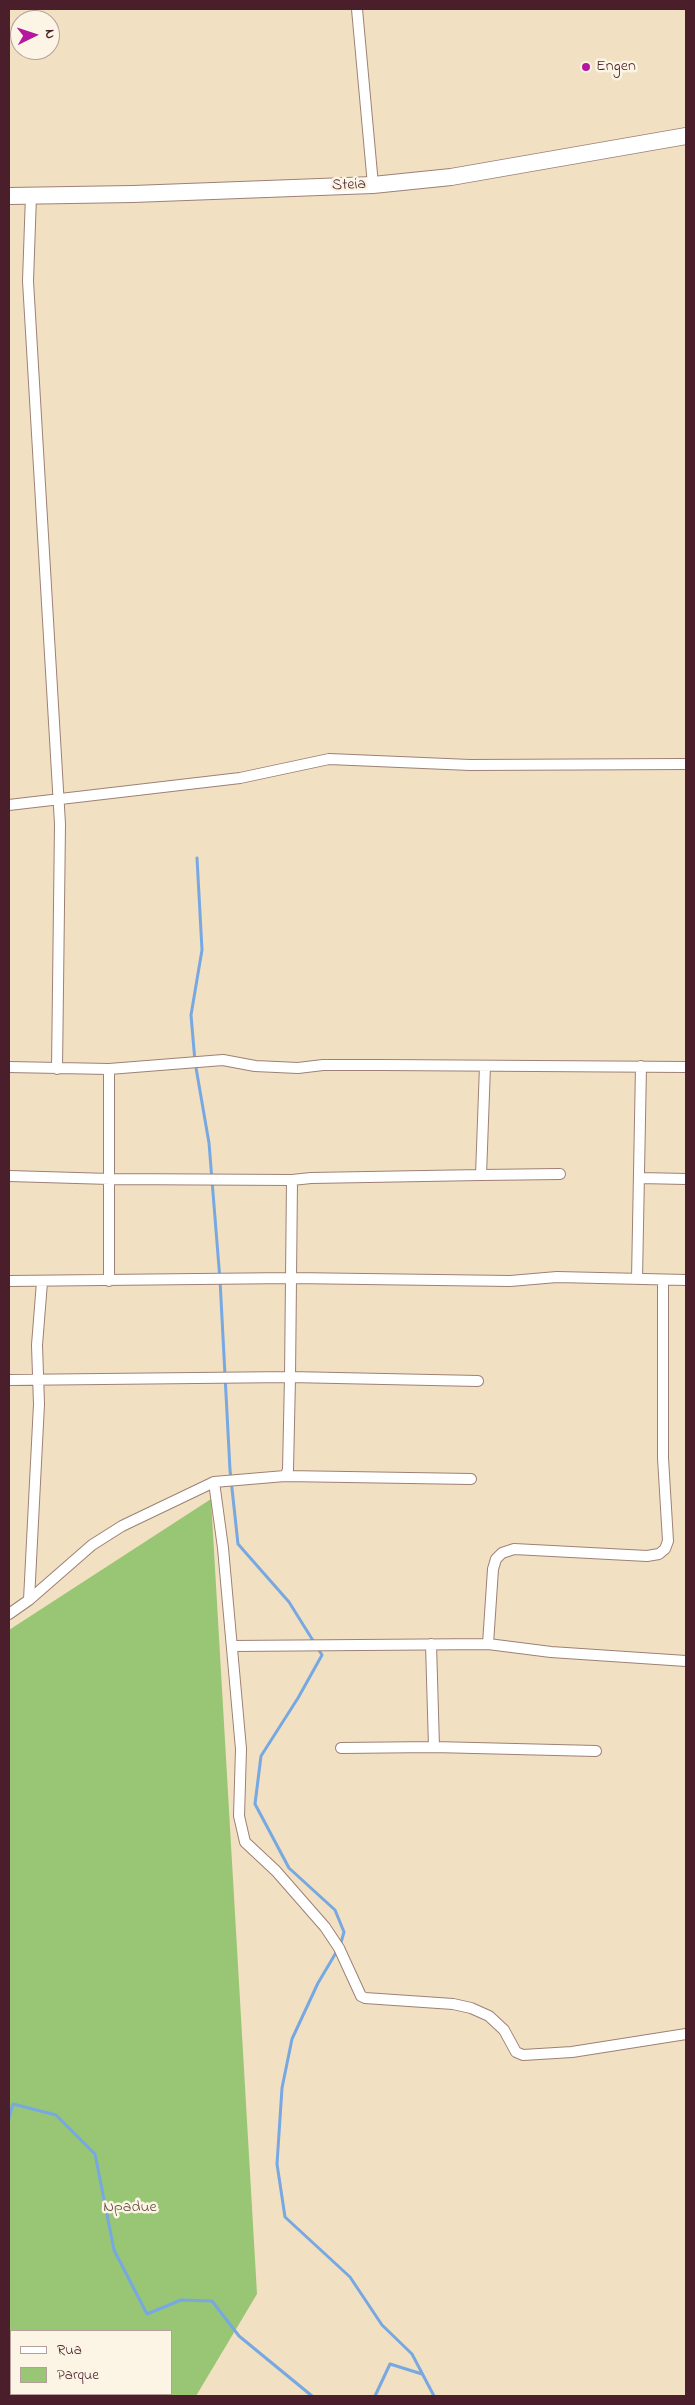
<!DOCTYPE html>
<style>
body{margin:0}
#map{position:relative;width:695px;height:2405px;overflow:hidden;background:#f2e0c2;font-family:"Indie Flower",sans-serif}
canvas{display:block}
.frame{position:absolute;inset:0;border:10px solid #4a1f2b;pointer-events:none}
.legend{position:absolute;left:10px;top:2330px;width:162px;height:65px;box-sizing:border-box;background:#fcf5e5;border:1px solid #b59f9b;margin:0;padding:6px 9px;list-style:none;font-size:15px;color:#4a1f2b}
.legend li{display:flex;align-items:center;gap:10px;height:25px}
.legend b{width:25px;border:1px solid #b59f9b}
.north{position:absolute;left:10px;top:10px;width:50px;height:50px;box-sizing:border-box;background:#fcf5e5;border:1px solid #b59f9b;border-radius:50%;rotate:86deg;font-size:14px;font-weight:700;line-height:20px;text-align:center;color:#4a1f2b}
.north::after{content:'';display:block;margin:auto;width:18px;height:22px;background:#b5179e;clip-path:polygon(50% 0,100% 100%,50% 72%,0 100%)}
</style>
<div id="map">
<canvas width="695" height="2405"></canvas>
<div class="frame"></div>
<ul class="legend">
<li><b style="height:6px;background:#fff"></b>Rua</li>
<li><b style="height:14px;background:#99c674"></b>Parque</li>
</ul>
<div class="north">N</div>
</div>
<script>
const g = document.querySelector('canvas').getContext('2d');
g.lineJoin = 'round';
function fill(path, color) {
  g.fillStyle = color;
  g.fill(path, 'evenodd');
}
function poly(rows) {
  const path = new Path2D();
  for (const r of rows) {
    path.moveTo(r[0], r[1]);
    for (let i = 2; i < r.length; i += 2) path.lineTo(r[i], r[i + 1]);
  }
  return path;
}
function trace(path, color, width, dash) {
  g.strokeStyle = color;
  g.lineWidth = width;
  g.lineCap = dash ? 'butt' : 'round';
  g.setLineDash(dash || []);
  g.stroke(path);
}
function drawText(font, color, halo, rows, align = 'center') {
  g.font = font + ' "Indie Flower",sans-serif';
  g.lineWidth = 5;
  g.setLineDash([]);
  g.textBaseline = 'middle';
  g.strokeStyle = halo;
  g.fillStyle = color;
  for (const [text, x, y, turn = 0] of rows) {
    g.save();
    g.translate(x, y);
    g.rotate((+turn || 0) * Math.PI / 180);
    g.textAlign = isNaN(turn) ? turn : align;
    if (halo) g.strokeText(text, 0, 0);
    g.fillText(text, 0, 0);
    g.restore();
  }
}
const green = poly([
 [211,1499,257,2294,196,2396,9,2396,9,1630],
 [11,2331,171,2331,171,2394,11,2394]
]);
const stream = poly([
 [197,858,202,950,191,1015,195,1062,209,1143,220,1280,230,1470,238,1544,289,1602,322,1655,298,1698,261,1756,255,1804,289,1868,335,1910,344,1932,340,1946],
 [337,1951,318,1983,292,2039,282,2088,277,2164,285,2217,350,2277,382,2325,412,2354,434,2396],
 [9,2118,13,2104,56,2115,95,2154,114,2250,147,2314,181,2300,212,2301,239,2336,312,2396],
 [375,2396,390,2364,422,2374]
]);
const minor = poly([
 [357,9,373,185],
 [31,195,28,281,60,824,57,1069],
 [9,805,240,778,329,759,470,765,686,764],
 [9,1067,109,1069,223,1060,255,1066,298,1068,323,1065,384,1065,686,1067],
 [109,1069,109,1281],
 [481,1175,560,1174],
 [9,1176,110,1179,292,1180],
 [640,1178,686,1179],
 [637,1279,641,1066],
 [663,1280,663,1458,668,1541,665,1549,659,1554,647,1556,514,1549,502,1553,496,1559,493,1569,488,1644,551,1652,686,1661],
 [9,1281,292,1278,510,1281,557,1277,686,1280],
 [9,1380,290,1377,478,1381],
 [285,1476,288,1470,290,1377,292,1180,311,1178,481,1175,485,1066],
 [214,1482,223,1548,241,1749,239,1816,245,1842,276,1871,325,1927,339,1948,361,1996,365,1998,453,2004,471,2008,489,2016,504,2030,516,2052,523,2055,572,2052,686,2034],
 [29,1600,39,1404,37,1345,42,1282],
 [9,1614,29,1600,92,1545,122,1526,214,1482,285,1476,471,1479],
 [431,1644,434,1747],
 [232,1646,488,1644],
 [341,1748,434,1747,596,1751]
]);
const primary = poly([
 [9,196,133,194,373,185,451,177,686,136]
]);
const markers = [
 [586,67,5,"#b5179e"]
];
const poiNames = [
 ["Engen",596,67]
];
const streetNames = [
 ["Steia",349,186,-2]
];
const parkNames = [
 ["Npadue",130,2208]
];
fill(green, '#99c674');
trace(stream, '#77a8e2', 3);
trace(minor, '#9e8076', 12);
trace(primary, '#9e8076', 18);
trace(minor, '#fff', 10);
trace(primary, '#fff', 16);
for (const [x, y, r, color] of markers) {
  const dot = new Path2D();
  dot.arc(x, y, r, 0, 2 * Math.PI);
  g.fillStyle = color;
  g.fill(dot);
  trace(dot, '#fcf5e5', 2);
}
drawText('16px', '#4a1f2b', '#fcf5e5', poiNames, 'left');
drawText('16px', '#4a1f2b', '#fcf5e5', streetNames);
drawText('16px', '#625141', '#fcf5e5', parkNames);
</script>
